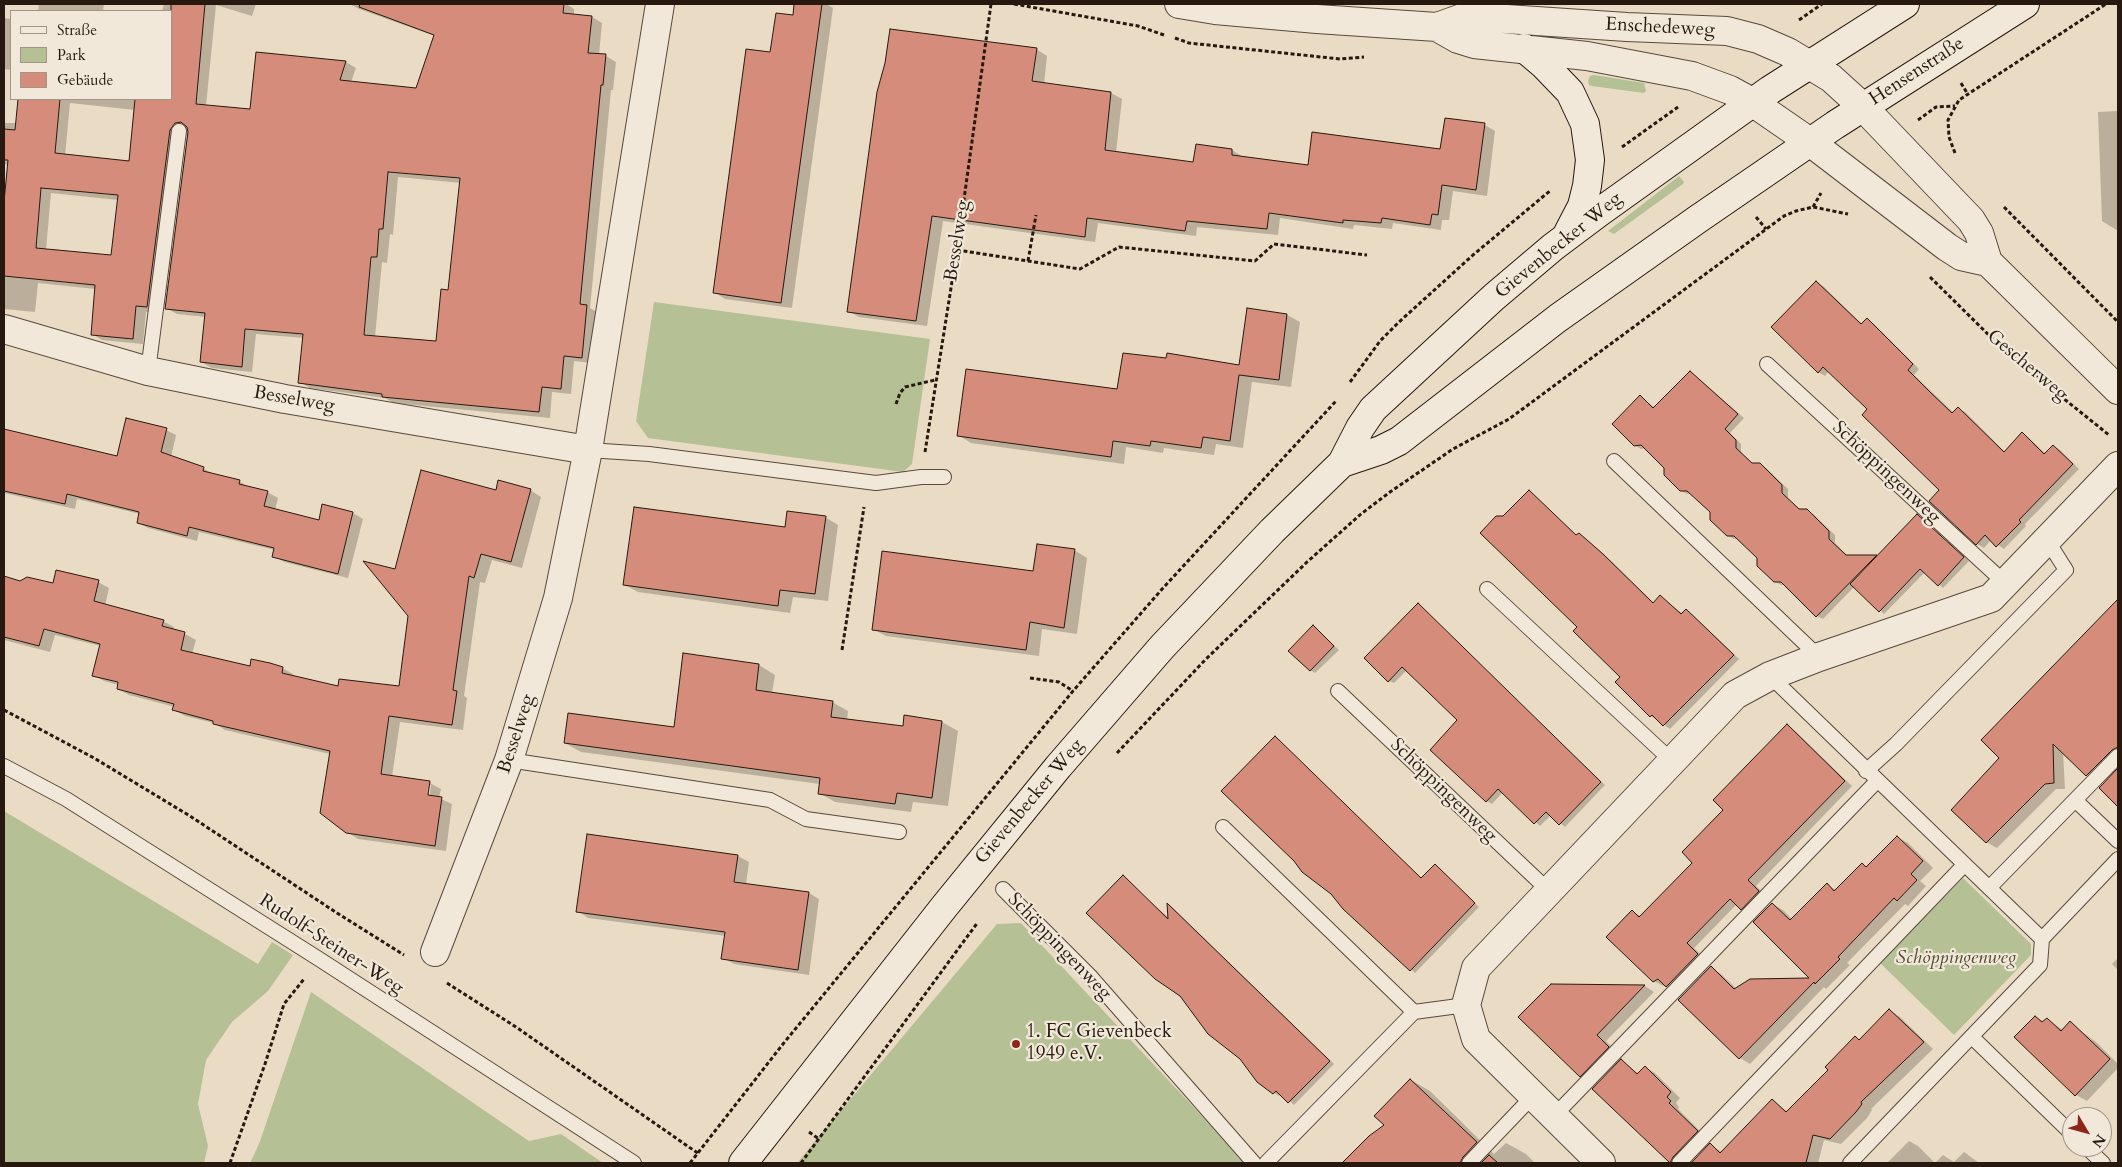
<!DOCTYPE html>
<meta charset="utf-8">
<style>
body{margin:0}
#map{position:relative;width:2122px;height:1167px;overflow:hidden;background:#eadbc4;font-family:Cardo,serif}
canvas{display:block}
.frame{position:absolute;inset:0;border:5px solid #27190f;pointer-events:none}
.legend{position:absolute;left:10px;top:10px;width:162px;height:90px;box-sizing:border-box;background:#f1e8d9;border:1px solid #a09588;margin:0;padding:6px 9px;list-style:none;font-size:15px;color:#27190f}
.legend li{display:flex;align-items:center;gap:10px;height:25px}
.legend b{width:25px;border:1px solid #a09588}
.north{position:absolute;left:2062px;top:1107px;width:50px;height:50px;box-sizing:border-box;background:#f1e8d9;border:1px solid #a09588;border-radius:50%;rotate:127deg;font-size:14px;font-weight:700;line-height:20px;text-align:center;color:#27190f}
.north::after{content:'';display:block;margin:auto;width:18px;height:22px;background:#8f2418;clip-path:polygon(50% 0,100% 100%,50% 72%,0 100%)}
</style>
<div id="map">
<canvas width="2122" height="1167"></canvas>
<div class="frame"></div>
<ul class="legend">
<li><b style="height:6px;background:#f1e8d9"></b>Straße</li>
<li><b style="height:14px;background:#b6c095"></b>Park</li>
<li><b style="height:14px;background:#d58c7a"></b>Gebäude</li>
</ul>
<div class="north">N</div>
</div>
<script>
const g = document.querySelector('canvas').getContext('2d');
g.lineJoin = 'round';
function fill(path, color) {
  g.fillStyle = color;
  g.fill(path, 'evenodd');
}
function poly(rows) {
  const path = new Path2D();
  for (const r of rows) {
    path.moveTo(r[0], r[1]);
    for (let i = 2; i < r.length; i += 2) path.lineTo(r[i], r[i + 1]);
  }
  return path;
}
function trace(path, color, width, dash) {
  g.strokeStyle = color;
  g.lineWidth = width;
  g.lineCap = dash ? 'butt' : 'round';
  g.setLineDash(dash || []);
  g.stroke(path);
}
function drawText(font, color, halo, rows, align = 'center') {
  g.font = font + ' Cardo,serif';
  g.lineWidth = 4.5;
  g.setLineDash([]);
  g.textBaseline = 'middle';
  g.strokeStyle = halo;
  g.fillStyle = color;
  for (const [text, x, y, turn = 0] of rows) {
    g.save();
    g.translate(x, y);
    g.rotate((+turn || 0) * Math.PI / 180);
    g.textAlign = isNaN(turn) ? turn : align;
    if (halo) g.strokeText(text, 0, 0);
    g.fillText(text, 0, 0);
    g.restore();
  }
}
const green = poly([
 [1594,75,1644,83,1646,91,1644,93,1592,86,1589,85,1588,81,1590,76],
 [1679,176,1684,182,1683,184,1614,234,1608,231],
 [654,302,930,339,912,464,903,472,648,438,636,421],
 [4,811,258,964,272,942,293,955,268,991,232,1022,206,1060,198,1104,208,1146,204,1163,4,1163],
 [1963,878,2031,944,2031,955,1954,1035,1880,963],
 [1021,923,1246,1163,797,1163,997,924],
 [311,992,529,1141,561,1134,603,1163,250,1163,259,1144]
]);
const shadow = poly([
 [39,4,104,4,103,11,38,11],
 [164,4,256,4,252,16,216,5,206,106,251,110,257,54,346,62,356,68,351,82,417,89,435,36,359,9,350,4,566,4,574,9,574,15,592,17,602,23,599,55,606,56,616,62,613,90,611,90,590,308,597,312,592,363,574,361,571,394,552,392,550,418,394,403,385,398,310,388,300,382,304,338,256,334,252,372,212,368,201,362,206,317,177,314,166,308,188,128,181,136,158,313,146,312,143,344,102,340,92,334,96,289,38,283,35,312,4,309,4,215,9,165,4,164,4,123,17,123,20,99,171,99,171,11,162,11],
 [70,103,135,110,130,162,65,156],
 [398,177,461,183,450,292,437,342,375,337,382,262,387,263,390,234,393,235],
 [51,193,118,200,113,257,46,250],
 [795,4,826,4,833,8,792,308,725,299,714,292,771,53,794,17],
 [4,18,11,19,11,70,4,69],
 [1036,49,1047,56,1044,84,1111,93,1122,99,1116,153,1194,163,1232,150,1243,157,1309,166,1441,151,1485,125,1495,131,1487,196,1453,191,1449,220,1442,220,1441,230,1393,223,1392,229,1354,225,1353,229,1280,218,1278,235,1197,227,1196,236,1098,223,1095,242,943,221,927,326,859,317,848,311],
 [2118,111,2118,231,2102,221,2098,112],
 [1816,282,1823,286,1863,325,1867,320,1874,324,1919,369,1914,375,1937,397,1954,413,1958,409,1965,412,2005,452,2023,434,2029,438,2046,454,2053,446,2060,450,2079,469,2025,524,2026,526,2004,549,1991,540,1984,548,1977,544,1940,490,1868,409,1829,371,1825,376,1818,372],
 [1248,309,1287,315,1300,322,1291,387,1252,382,1243,448,1216,444,1214,455,1164,448,1163,453,1126,447,1124,464,971,443,958,435,1118,390,1167,360,1240,367],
 [1691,372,1744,418,1730,433,1741,444,1741,452,1754,465,1759,465,1766,468,1788,489,1788,498,1801,510,1806,510,1813,514,1835,535,1835,543,1848,556,1877,557,1917,515,1969,561,1943,588,1925,572,1884,614,1854,587,1823,619,1817,616,1786,585,1781,585,1774,581,1758,558,1739,539,1734,539,1727,535,1711,512,1692,493,1687,494,1680,490,1665,467,1646,448,1641,449,1634,445,1640,396,1655,408],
 [166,430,176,435,171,457,204,469,214,474,239,481,250,488,267,492,278,498,275,510,320,521,323,506,353,513,363,519,348,578,284,562,274,556,275,550,199,532,197,541,148,528,138,523,140,514,77,499,75,509,4,493,4,431,117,458],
 [530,490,541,497,522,568,492,560,485,583,480,582,464,696,467,698,463,730,400,722,392,777,430,783,441,789,439,798,452,804,446,851,358,839,347,832,330,754,225,730,214,723,185,716,174,710,175,707,129,695,118,689,119,685,104,681,93,675,101,646,55,635,50,652,4,640,4,578,21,582,54,585,98,582,109,588,105,606,163,621,174,627,173,631,185,634,196,640,192,654,251,668,282,668,293,674,293,677,339,688,400,688,409,616,396,571,497,492],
 [429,785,431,785,429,801,426,801],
 [1529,491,1577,536,1579,534,1585,538,1609,559,1655,604,1661,597,1683,614,1686,611,1692,614,1739,659,1670,729,1651,716,1622,677,1579,627,1504,518],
 [825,517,838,525,828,601,793,597,790,613,638,592,625,585,786,529],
 [1074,550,1087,558,1077,634,1042,629,1039,656,886,636,873,629,1034,573],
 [2118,601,2118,760,2098,781,2087,775,2063,752,2065,789,2056,789,1997,848,1986,842,2001,758,1982,740],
 [1418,605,1605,785,1565,827,1551,815,1540,826,1503,792,1492,804,1487,801,1459,720,1407,670,1394,683,1389,681],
 [1314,627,1339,650,1315,673,1310,670],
 [684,655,759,665,775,675,772,693,832,702,848,711,847,720,904,727,905,717,942,722,958,731,948,806,913,802,911,812,835,802,819,793,820,784,581,752,565,743,675,729],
 [1787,726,1795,731,1852,786,1756,886,1767,896,1750,913,1737,904,1694,948,1706,959,1675,991,1665,985,1663,986,1654,981,1608,937,1632,911,1640,916,1694,863,1725,810],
 [1275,738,1422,879,1435,866,1479,907,1415,973,1318,882],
 [1897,837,1908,843,1933,868,1920,881,1926,886,1908,906,1905,904,1847,963,1850,965,1826,989,1824,987,1750,1064,1740,1058,1711,968,1721,974,1737,989,1812,979,1772,904,1783,910,1793,920,1827,885,1836,890,1862,864,1867,867],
 [738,856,749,862,746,884,809,893,819,899,809,975,734,964,723,958,726,936,588,918,578,911],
 [1123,877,1170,919,1169,905,1172,907,1334,1064,1294,1105,1281,1094,1279,1096,1274,1093],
 [2118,958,2118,970,2112,964],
 [1552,986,1645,986,1654,992,1606,1041,1618,1053,1590,1081,1580,1076],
 [1889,1010,1900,1017,1933,1049,1871,1109,1872,1110,1867,1118,1841,1144,1824,1140,1818,1163,1692,1163,1710,1145,1722,1152,1772,1100,1788,1112],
 [2036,1017,2044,1022,2047,1019,2063,1030,2070,1023,2096,1042,2118,1064,2118,1068,2087,1101,2076,1095],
 [1621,1060,1639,1074,1645,1067,1655,1073,1680,1098,1676,1103,1679,1107,1678,1109,1706,1137,1682,1163,1671,1163,1594,1089],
 [1411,1080,1430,1091,1494,1154,1506,1143,1526,1154,1535,1163,1343,1163,1370,1137,1386,1125],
 [1909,1141,1918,1146,1935,1163,1943,1155,1954,1162,1964,1152,1979,1163,1887,1163]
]);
const building = poly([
 [171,4,205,4,196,104,250,109,256,52,346,61,340,80,416,88,434,35,359,7,360,4,564,4,563,13,592,16,588,53,606,54,603,85,601,85,580,304,587,305,582,358,564,356,561,389,542,387,539,412,382,397,382,394,298,383,303,334,245,329,242,367,200,362,205,313,165,309,188,132,187,127,181,122,175,123,170,130,147,307,136,306,133,339,91,335,95,285,4,276,4,202,8,160,4,160,4,129,15,130,18,99,60,99,55,153,129,161,135,99,171,99,171,4],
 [388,172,460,178,448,290,441,289,436,341,364,335,371,257,377,257,379,229,383,229,388,172],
 [41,188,118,195,111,255,36,248,41,188],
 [794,4,822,4,781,303,713,293,746,49,770,52,776,13,793,15,794,4],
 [890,29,1037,48,1032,81,1111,92,1105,150,1193,162,1196,144,1232,149,1232,155,1308,165,1312,132,1440,149,1445,118,1485,123,1476,190,1442,185,1438,215,1432,214,1430,225,1382,218,1381,223,1343,220,1343,223,1269,213,1267,229,1187,221,1185,231,1087,218,1085,237,932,216,916,321,847,312,877,92,885,63,890,29],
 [1816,281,1861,324,1867,318,1913,364,1908,370,1930,392,1952,413,1958,407,2004,452,2022,432,2044,454,2053,445,2073,464,2019,520,2021,522,1996,547,1985,535,1976,545,1929,501,1939,490,1862,415,1867,409,1823,367,1818,373,1771,327,1816,281],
 [1247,308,1287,314,1279,380,1239,375,1230,441,1203,437,1201,448,1151,441,1150,446,1113,441,1111,457,957,436,966,369,1117,389,1123,353,1166,358,1167,353,1239,365,1247,308],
 [1690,371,1738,414,1725,429,1736,440,1736,448,1752,463,1760,463,1782,485,1782,493,1799,509,1807,509,1829,531,1829,539,1846,555,1877,555,1816,617,1781,582,1774,582,1757,566,1757,558,1734,536,1727,536,1710,520,1710,512,1687,491,1680,491,1664,475,1664,468,1641,445,1634,446,1612,424,1640,395,1653,408,1690,371],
 [126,418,167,428,161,452,204,467,203,471,240,480,239,484,268,491,264,506,319,520,322,504,353,512,338,574,272,557,274,548,189,527,187,536,137,523,139,512,67,494,65,504,4,491,4,429,117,456,126,418],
 [421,470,496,490,498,480,531,489,511,562,481,554,474,578,469,576,453,690,457,691,452,725,389,716,381,774,430,781,428,795,442,797,435,846,346,833,320,813,330,751,213,724,213,721,172,710,174,704,117,689,118,682,92,676,100,644,44,629,39,646,4,637,4,576,20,581,27,577,53,583,56,570,99,580,94,601,164,620,162,626,185,632,181,650,250,666,251,659,270,663,283,667,282,673,338,686,339,679,399,686,408,616,363,561,395,569,421,470],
 [1529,490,1576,535,1579,533,1603,554,1653,603,1660,595,1681,614,1686,609,1734,655,1663,726,1652,715,1650,717,1615,682,1620,677,1573,631,1577,627,1480,533,1496,516,1503,516,1529,490],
 [634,507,785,527,787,511,826,516,815,594,780,590,778,606,623,585,634,507],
 [1917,514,1964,557,1938,586,1920,569,1879,612,1850,584,1917,514],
 [1037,544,1075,549,1064,628,1030,622,1026,650,872,630,882,551,1033,571,1037,544],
 [2118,599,2118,747,2112,750,2086,776,2053,744,2054,783,2045,784,1986,843,1951,810,1999,758,1981,740,2118,599],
 [1418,603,1601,782,1559,825,1546,812,1534,824,1498,789,1486,802,1430,750,1457,720,1402,667,1388,682,1364,658,1418,603],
 [1313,625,1334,646,1310,671,1288,651,1313,625],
 [683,653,759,664,756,690,833,701,831,717,903,726,904,715,942,721,932,798,897,793,895,804,818,794,820,778,564,743,568,713,674,727,683,653],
 [1787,724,1845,781,1748,880,1759,891,1741,910,1730,899,1687,943,1698,954,1666,987,1658,979,1653,982,1606,937,1632,910,1639,917,1692,863,1682,852,1723,810,1713,800,1787,724],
 [1275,736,1421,878,1435,864,1475,903,1410,971,1343,909,1331,894,1302,872,1294,861,1221,791,1275,736],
 [2118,768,2118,807,2099,788,2118,768],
 [587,834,738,855,734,882,809,892,798,970,721,959,725,932,576,912,587,834],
 [1897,836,1923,861,1911,874,1917,880,1897,901,1894,898,1838,957,1840,959,1815,984,1814,982,1739,1059,1678,1000,1711,966,1734,989,1750,979,1809,978,1753,922,1772,903,1790,920,1827,883,1834,891,1862,863,1866,867,1897,836],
 [1123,875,1168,919,1167,903,1330,1061,1288,1103,1276,1091,1273,1094,1257,1082,1240,1059,1208,1034,1180,996,1155,979,1086,913,1123,875],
 [1551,984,1645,985,1597,1035,1609,1047,1580,1077,1518,1017,1551,984],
 [1889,1009,1924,1042,1861,1102,1862,1104,1856,1112,1830,1139,1813,1135,1806,1163,1691,1163,1710,1143,1720,1153,1772,1099,1786,1112,1828,1070,1825,1067,1855,1036,1859,1040,1889,1009],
 [2035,1016,2042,1022,2047,1018,2061,1031,2070,1021,2110,1059,2075,1096,2014,1037,2035,1016],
 [1621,1059,1637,1074,1645,1066,1671,1092,1667,1097,1671,1101,1669,1103,1698,1131,1673,1157,1670,1163,1592,1089,1621,1059],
 [1410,1079,1477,1142,1463,1157,1460,1163,1342,1163,1369,1136,1384,1125,1374,1116,1410,1079],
 [1489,1155,1498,1163,1481,1163,1489,1155]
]);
const path = poly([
 [1014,4,1138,26,1164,35],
 [1799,20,1822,4],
 [1175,38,1189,43,1340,59,1364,57],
 [1961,83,1967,93],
 [1918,120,1936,107,1955,106],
 [1622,147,1678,107],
 [1955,153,1949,137,1948,120,1959,100,2106,4],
 [1813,207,1821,193],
 [2004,207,2118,322],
 [1756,217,1766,229],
 [957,250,1080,269,1119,247,1255,261,1274,244,1367,255],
 [1028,261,1036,215],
 [1930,277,2007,353,2109,435],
 [1350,382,1380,341,1399,322,1473,255,1551,190],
 [896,404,900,393,905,387,935,380],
 [925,452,957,250,991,4],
 [842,650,864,507],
 [1030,678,1059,682,1073,691],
 [4,710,94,758,190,816,337,913,404,955],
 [1117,753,1206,659,1307,562,1361,514,1390,492,1453,449,1509,419,1784,216,1796,211,1813,207,1848,214],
 [447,983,516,1027,699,1154],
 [809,1132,819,1139],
 [230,1163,265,1064,284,1004,304,979],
 [690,1163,783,1044,1073,691,1163,588,1336,401],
 [801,1163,978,922]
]);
const service = poly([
 [1767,364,2005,583],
 [148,371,179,131],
 [588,450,649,454,876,483,921,477,944,477],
 [1614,461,1819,657],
 [1487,589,1672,761],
 [1770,676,2042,939,2118,859],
 [1338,691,1549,891],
 [509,760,770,800,806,819,899,832],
 [4,766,66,799,319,959,634,1163],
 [1866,771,1896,744,2066,570,2047,540],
 [2075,800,2118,756],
 [1223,827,1414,1012],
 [1989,888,2075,800,2118,841],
 [1003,889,1091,977,1254,1163],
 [1972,1037,2072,1134],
 [1554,1116,1877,781],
 [2086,1147,2103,1163],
 [1266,1163,1414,1012,1466,1005],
 [1469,1163,1533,1096],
 [1679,1163,1964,865],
 [1850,1163,2040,965,2042,939]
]);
const minor = poly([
 [1863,107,1971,220,1979,233,1988,262],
 [1810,142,1947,247,1961,256,1988,262,2118,390],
 [4,329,148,371,285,399,588,450],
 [435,952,509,760,558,598,588,450,660,4],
 [1601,1163,1476,1039,1466,1005,1476,968,1735,695,1770,676,1819,657,1991,598,2118,466]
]);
const tertiary = poly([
 [1179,4,1215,10,1317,19,1437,27,1458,39,1474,44,1587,56,1692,76,1730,90,1752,102,1810,142],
 [1437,27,1462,18,1476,17,1627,27,1727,31,1758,39,1788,52,1831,78,1863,107]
]);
const secondary = poly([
 [1524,48,1544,65,1570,92,1585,124,1590,160,1587,186,1582,206,1568,233],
 [1342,463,1381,450,1399,441,1558,318,1698,219,1835,125,2025,4],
 [743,1163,944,907,1058,767,1162,647,1272,531,1342,463,1360,428,1373,409,1494,297,1553,247,1601,211,1770,90,1905,4]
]);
const markers = [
 [1016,1044,5,"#8f2418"]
];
const streetNames = [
 ["Enschedeweg",1660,28,3],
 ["Hensenstraße",1917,72,-33],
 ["Besselweg",958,241,-81],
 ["Gievenbecker Weg",1559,246,-39],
 ["Gescherweg",2027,366,40],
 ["Besselweg",294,400,10],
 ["Schöppingenweg",1886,473,43],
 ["Besselweg",517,734,-72],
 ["Schöppingenweg",1443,791,44],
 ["Gievenbecker Weg",1030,802,-50],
 ["Rudolf-Steiner-Weg",331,945,33],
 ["Schöppingenweg",1059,947,46]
];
const parkNames = [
 ["Schöppingenweg",1956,959]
];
const poiNames = [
 ["1. FC Gievenbeck",1026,1033],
 ["1949 e.V.",1026,1055]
];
fill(green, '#b6c095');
fill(shadow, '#0003');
fill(building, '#d58c7a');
trace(building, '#27190f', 1);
trace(service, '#584a3c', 16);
trace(minor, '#584a3c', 30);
trace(tertiary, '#584a3c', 30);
trace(secondary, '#27190f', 30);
trace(path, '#27190f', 3, [4, 2.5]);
trace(service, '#f1e8d9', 14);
trace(minor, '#f1e8d9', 28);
trace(tertiary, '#f1e8d9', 28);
trace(secondary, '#f1e8d9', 28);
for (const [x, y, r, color] of markers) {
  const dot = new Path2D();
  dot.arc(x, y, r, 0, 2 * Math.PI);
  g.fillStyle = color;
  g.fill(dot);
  trace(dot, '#f1e8d9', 2);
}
drawText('19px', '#27190f', '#f1e8d9', streetNames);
drawText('italic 19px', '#524b37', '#f1e8d9', parkNames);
drawText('19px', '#27190f', '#f1e8d9', poiNames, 'left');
</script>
